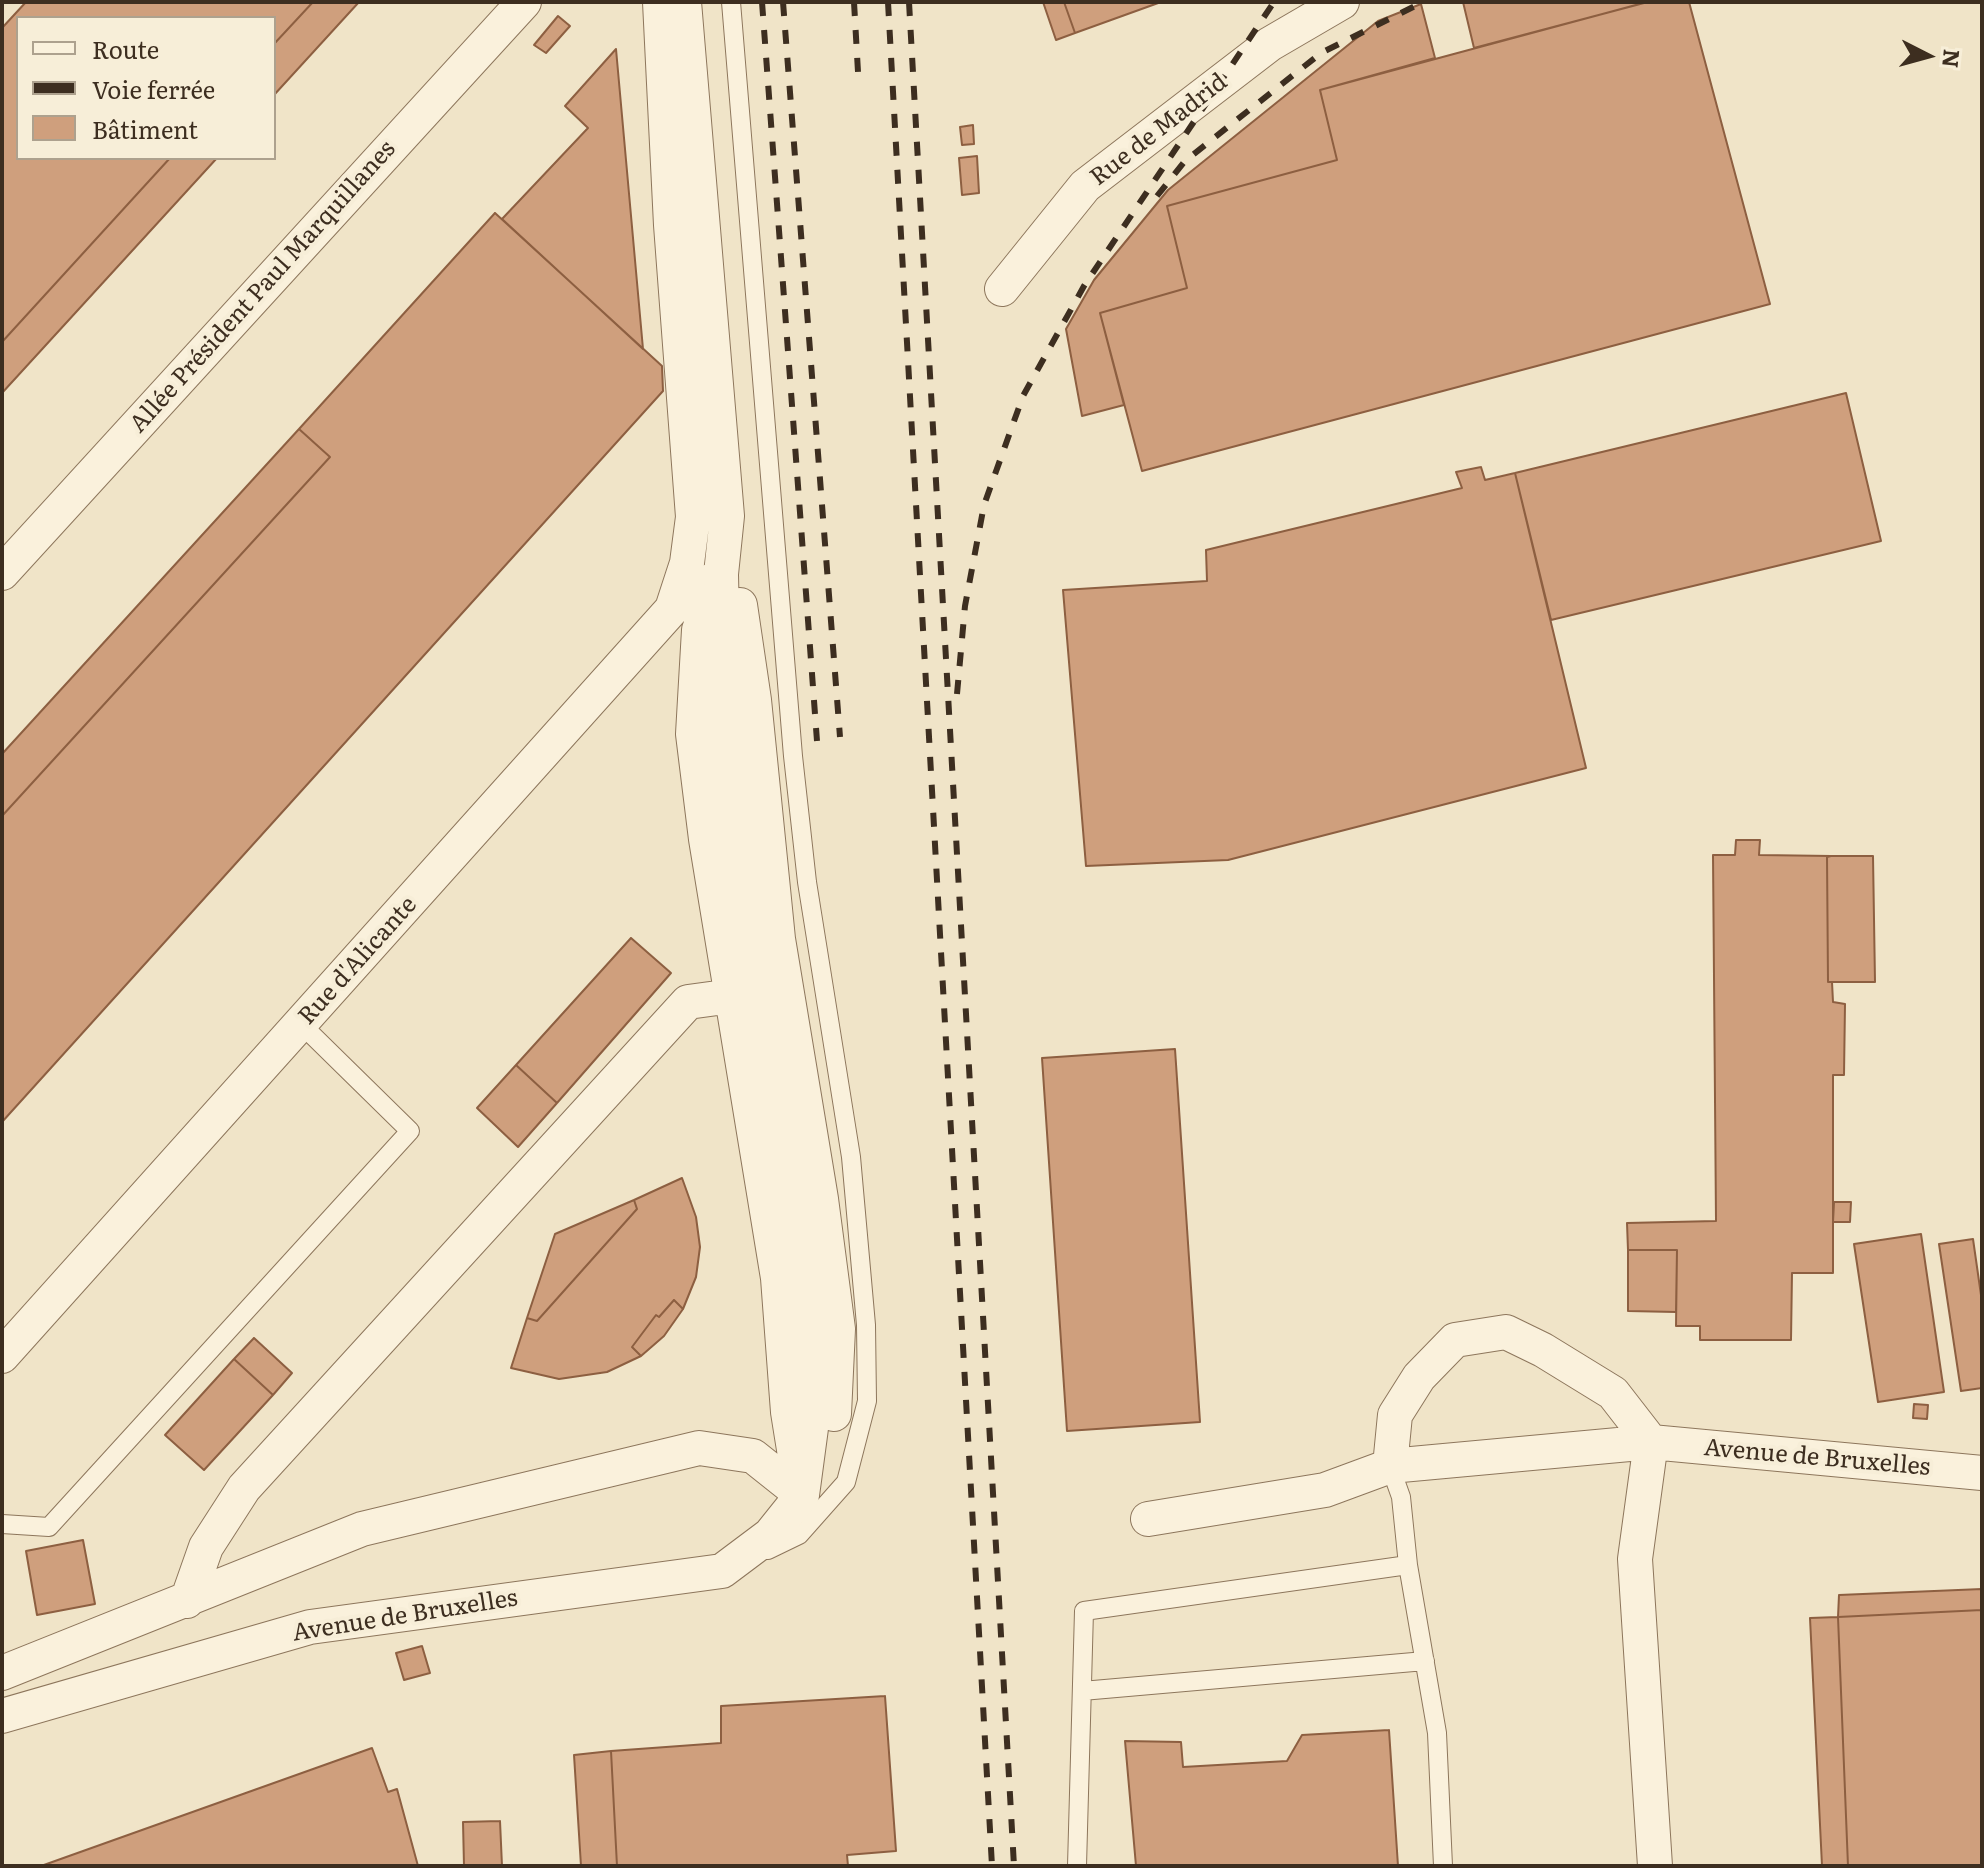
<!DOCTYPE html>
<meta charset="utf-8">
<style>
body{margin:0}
#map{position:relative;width:1984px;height:1868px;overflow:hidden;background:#f0e4c8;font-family:Literata,serif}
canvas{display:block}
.frame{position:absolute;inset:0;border:4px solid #3d2e20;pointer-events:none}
.legend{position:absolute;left:16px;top:16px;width:260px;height:144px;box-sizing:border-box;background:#f7eed8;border:2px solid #ada18e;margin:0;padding:10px 14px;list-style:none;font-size:24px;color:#3d2e20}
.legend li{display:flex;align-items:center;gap:16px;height:40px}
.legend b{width:40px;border:2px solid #ada18e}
.north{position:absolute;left:1888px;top:16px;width:80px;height:80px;-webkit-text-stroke:6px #f7eed8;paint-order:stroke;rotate:96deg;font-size:22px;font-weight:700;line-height:32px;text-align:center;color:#3d2e20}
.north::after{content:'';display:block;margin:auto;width:28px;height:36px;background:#3d2e20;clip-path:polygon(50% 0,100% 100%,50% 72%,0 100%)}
</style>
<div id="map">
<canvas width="1984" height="1868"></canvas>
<div class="frame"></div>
<ul class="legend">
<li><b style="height:10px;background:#faf1dc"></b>Route</li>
<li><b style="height:10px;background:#3d2e20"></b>Voie ferrée</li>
<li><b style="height:22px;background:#cf9f7d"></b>Bâtiment</li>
</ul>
<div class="north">N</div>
</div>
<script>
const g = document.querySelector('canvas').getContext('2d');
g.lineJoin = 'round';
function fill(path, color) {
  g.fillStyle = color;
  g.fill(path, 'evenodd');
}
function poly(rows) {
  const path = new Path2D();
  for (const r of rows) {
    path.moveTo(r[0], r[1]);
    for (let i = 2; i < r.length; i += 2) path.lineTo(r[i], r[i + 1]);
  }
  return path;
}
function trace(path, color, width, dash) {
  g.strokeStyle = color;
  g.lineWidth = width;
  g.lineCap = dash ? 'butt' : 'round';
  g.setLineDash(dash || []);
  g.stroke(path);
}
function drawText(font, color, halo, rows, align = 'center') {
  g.font = font + ' Literata,serif';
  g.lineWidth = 8;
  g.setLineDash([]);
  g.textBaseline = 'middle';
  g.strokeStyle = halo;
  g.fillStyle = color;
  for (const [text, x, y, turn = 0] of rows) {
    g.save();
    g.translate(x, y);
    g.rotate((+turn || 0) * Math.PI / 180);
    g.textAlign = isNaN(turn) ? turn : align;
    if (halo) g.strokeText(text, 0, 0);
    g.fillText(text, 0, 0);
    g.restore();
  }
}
const building = poly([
 [26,2,313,2,274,44,274,18,18,18,18,158,170,158,2,342,2,28,26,2],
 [313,2,359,2,274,95,274,44,313,2],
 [1043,2,1064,2,1075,33,1056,40,1043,2],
 [1064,2,1161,2,1075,33,1064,2],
 [1463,2,1644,2,1644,3,1474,48,1463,2],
 [1689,2,1770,304,1142,471,1100,313,1187,288,1167,206,1337,160,1320,90,1647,2,1689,2],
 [1421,4,1435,58,1320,90,1337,160,1167,206,1187,288,1100,313,1124,405,1082,416,1066,329,1094,280,1168,190,1378,21,1421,4],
 [558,16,570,26,546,53,534,45,558,16],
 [616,49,643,349,502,219,588,128,565,106,616,49],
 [973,125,974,144,962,145,960,127,973,125],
 [977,156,979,193,962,195,959,158,977,156],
 [170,158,217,158,2,393,2,342,170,158],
 [495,213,662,366,663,391,2,1122,2,816,330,457,299,429,495,213],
 [1846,393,1881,541,1551,620,1515,473,1846,393],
 [299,429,330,457,2,816,2,754,299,429],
 [1481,467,1485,480,1515,473,1586,768,1228,860,1086,866,1063,590,1207,581,1206,550,1462,488,1456,472,1481,467],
 [1736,840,1760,840,1759,855,1831,856,1827,857,1828,982,1832,982,1833,1002,1845,1004,1844,1075,1833,1075,1833,1273,1792,1273,1791,1340,1700,1340,1700,1326,1676,1326,1677,1250,1628,1250,1627,1223,1716,1221,1713,855,1735,855,1736,840],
 [1831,856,1873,856,1875,982,1828,982,1827,857,1831,856],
 [631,938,671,973,557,1103,516,1065,631,938],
 [1175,1049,1200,1422,1067,1431,1042,1058,1175,1049],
 [516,1065,557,1103,518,1147,477,1108,516,1065],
 [682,1178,696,1217,700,1247,696,1277,683,1309,674,1300,659,1317,656,1315,632,1347,641,1356,607,1372,559,1379,511,1368,527,1318,537,1321,637,1209,634,1200,682,1178],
 [634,1200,637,1209,537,1321,527,1318,555,1234,634,1200],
 [1834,1202,1851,1202,1850,1222,1833,1222,1834,1202],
 [1921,1234,1944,1392,1878,1402,1854,1244,1921,1234],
 [1973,1239,1982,1302,1982,1388,1961,1391,1939,1244,1973,1239],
 [1628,1250,1677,1250,1676,1312,1628,1311,1628,1250],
 [674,1300,683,1309,664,1336,641,1356,632,1347,656,1315,659,1317,674,1300],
 [254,1338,292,1373,273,1395,234,1359,254,1338],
 [234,1359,273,1395,204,1470,165,1435,234,1359],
 [1914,1404,1928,1405,1927,1419,1913,1418,1914,1404],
 [83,1540,95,1604,37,1615,26,1551,83,1540],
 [1982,1589,1982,1610,1838,1617,1839,1595,1982,1589],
 [1982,1610,1982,1866,1848,1866,1838,1617,1982,1610],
 [1838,1617,1848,1866,1822,1866,1810,1618,1838,1617],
 [422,1646,430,1673,404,1680,396,1653,422,1646],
 [885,1696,896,1851,847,1855,848,1866,617,1866,611,1751,721,1743,721,1706,885,1696],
 [1389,1730,1398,1866,1136,1866,1125,1741,1181,1742,1183,1767,1287,1761,1302,1735,1389,1730],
 [372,1748,388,1792,397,1789,418,1866,41,1866,372,1748],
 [611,1751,617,1866,581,1866,574,1755,611,1751],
 [500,1821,502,1866,464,1866,463,1822,500,1821]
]);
const service = poly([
 [731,2,793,756,807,882,851,1157,866,1325,867,1401,846,1482,799,1535,768,1550],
 [1390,1466,1401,1497,1408,1565,1437,1733,1443,1866],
 [2,1524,49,1527,410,1131,301,1024],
 [1082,1691,1425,1661],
 [1077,1866,1084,1611,1408,1565]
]);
const minor = poly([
 [660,2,671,225,693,517,687,563,672,609],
 [1002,289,1085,186,1270,44,1342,2],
 [2,573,524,2],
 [714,593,699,630,693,734,706,839,778,1278,788,1412,796,1462],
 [740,605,754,700,778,939,821,1199,838,1329,834,1414],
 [2,1356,672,609,721,574],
 [1390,1466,1395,1415,1419,1377,1455,1340,1506,1332,1543,1350,1613,1393,1651,1442,1635,1559,1655,1866],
 [1148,1519,1325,1490,1390,1466,1651,1442,1982,1473],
 [187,1601,206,1547,244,1488,688,1002,732,996],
 [2,1673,362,1529,699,1448,753,1456,802,1495],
 [2,1716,310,1627,722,1571,770,1535,802,1495,815,1398,802,1233,747,931,724,718,721,574,727,516,684,2]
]);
const rail = poly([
 [762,2,817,741],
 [783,2,840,737],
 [854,2,858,72],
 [888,2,992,1866],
 [909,2,1014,1866],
 [1157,196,1185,161,1321,53,1423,2],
 [957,694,965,606,984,505,1023,396,1084,286,1274,2]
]);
const streetNames = [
 ["Rue de Madrid",1159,130,-38],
 ["Allée Président Paul Marquillanes",263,287,-48],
 ["Rue d'Alicante",358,961,-48],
 ["Avenue de Bruxelles",1817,1458,5],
 ["Avenue de Bruxelles",405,1616,-9]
];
fill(building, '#cf9f7d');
trace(building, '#8d5f41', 2);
trace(service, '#8d765c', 20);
trace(minor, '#8d765c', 36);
trace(service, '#faf1dc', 18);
trace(minor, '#faf1dc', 34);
trace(rail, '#3d2e20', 6, [14, 14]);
drawText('24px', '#3d2e20', '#f7eed8', streetNames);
</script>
